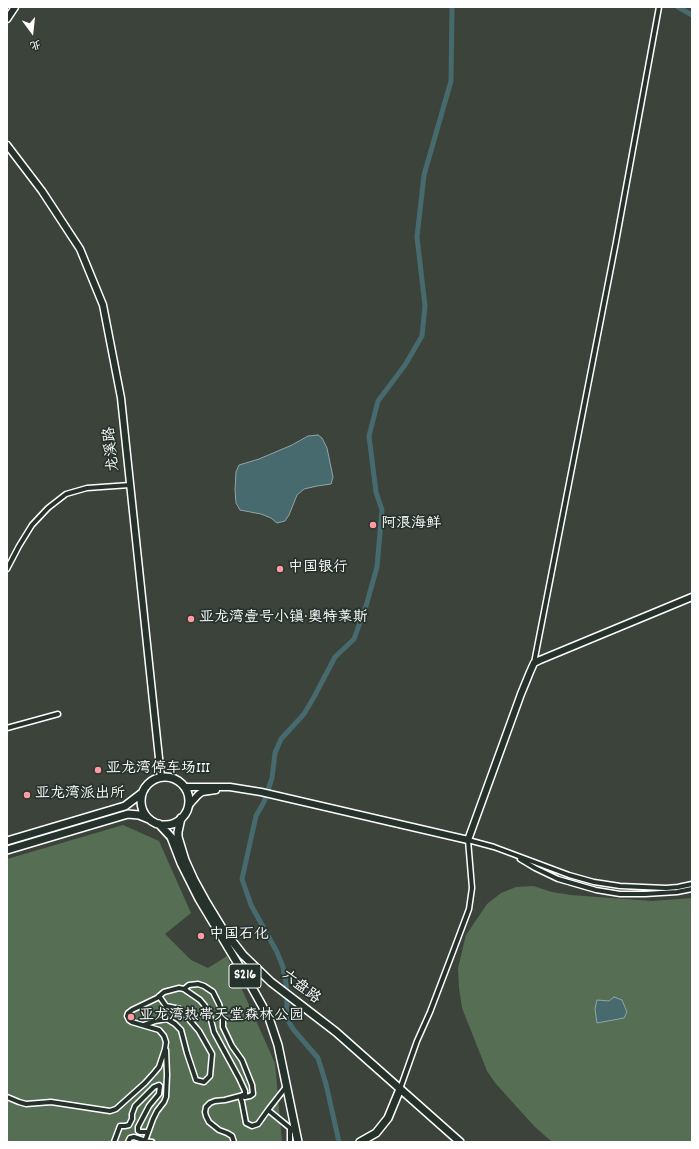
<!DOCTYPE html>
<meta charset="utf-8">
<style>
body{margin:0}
#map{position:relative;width:699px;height:1149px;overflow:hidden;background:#3c433a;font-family:Dekko,"LXGW WenKai TC",sans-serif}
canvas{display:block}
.frame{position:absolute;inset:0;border:8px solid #fff;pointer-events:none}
.north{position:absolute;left:12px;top:12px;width:40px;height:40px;-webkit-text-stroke:3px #26332d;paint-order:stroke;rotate:165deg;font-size:11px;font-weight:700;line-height:16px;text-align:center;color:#fff}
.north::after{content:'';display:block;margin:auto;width:14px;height:18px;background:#fff;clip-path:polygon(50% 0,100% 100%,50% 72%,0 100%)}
</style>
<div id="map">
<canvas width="699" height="1149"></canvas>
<div class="frame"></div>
<div class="north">北</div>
</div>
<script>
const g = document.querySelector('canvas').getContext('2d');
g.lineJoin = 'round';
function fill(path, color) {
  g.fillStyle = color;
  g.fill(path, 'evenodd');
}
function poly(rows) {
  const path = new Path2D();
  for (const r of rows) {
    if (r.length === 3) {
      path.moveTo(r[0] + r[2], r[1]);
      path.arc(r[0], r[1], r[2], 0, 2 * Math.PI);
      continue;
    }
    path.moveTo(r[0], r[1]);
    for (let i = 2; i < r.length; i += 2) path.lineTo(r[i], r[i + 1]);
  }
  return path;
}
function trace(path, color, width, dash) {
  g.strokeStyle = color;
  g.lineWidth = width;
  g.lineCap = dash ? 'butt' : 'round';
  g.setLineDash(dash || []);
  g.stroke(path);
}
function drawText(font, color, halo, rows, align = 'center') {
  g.font = font + ' Dekko,"LXGW WenKai TC",sans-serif';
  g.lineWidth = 3.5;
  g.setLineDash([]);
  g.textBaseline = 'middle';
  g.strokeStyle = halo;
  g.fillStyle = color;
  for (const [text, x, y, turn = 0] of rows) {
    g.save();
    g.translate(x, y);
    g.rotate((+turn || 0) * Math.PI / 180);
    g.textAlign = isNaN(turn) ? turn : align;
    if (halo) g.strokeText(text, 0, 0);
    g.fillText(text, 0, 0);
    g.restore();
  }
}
const green = poly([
 [123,825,159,841,191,913,165,934,191,960,208,968,227,956,275,1063,282,1142,7,1142,7,859],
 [533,886,552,892,571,895,652,901,692,898,692,1142,552,1142,535,1127,496,1084,487,1071,462,1008,459,988,458,968,466,935,487,904,501,893,516,887]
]);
const water = poly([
 [318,435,322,438,327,448,333,477,331,484,317,486,304,489,297,495,289,515,285,521,277,523,271,518,261,514,240,510,236,503,235,490,236,472,239,465,259,459,292,445,308,436,318,435],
 [614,997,622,1000,627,1012,624,1018,597,1023,595,1009,597,1000,609,1001,614,997]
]);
const canal = poly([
 [678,7,692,15],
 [339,1142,326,1084,318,1058,293,1029,286,1017,287,1004,286,984,283,967,277,952,251,905,242,879,256,816,264,802,272,778,275,753,281,739,304,714,314,697,335,657,354,639,366,606,377,567,382,510,376,492,369,436,378,401,405,365,422,336,425,306,417,237,424,175,451,81,452,7]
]);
const street = poly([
 [7,569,19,546,32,525,48,508,66,494,87,488,130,485],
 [534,663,616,242,659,7],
 [7,728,58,714],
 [520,859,535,868,558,879,596,890,620,894,645,894,677,892,692,889],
 [184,989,189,985,198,984,204,986,213,992,219,1004,223,1017,223,1027,232,1046,242,1060,252,1085,253,1094,250,1096,245,1097,241,1096],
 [144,1025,155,1021,167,1019,175,1024,181,1030,187,1053,196,1080,204,1082,210,1076,212,1054,199,1031,180,1009,166,1006,159,996],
 [286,1087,268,1110,295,1132],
 [400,1089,417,1041,430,1012,454,949,469,909,472,888,468,840,494,847,569,875,594,882,620,886,666,888,678,887,692,884],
 [240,1096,242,1102,246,1123,252,1126,258,1124,268,1110],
 [7,1097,19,1102,26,1104,51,1102,110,1111,116,1109,145,1083,154,1073,159,1067,165,1049,166,1042,164,1036,159,1030,132,1022,129,1020,127,1016,128,1013,132,1010,157,998,164,992,179,988,184,989,200,1000,205,1006,210,1016,214,1032,239,1078,245,1091,245,1094,240,1096,225,1100,215,1101,210,1103,206,1107,205,1112,206,1116,209,1122,219,1130,227,1133,232,1136,234,1142],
 [290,1128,290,1142],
 [142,1141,152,1142],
 [145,1141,153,1119,157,1111,164,1102,166,1097,167,1075,166,1050],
 [114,1142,120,1126,125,1126,129,1125,132,1119,132,1114,135,1106,154,1087,159,1085,160,1086,159,1094,149,1106,138,1127,138,1131,140,1132,147,1132],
 [128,1142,130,1138,134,1137,143,1140]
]);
const secondary = poly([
 [7,19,15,7],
 [7,145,42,191,80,249,103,305,121,398,161,777],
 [185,787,230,787,261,792,468,840,521,694,530,672,534,663,540,660,692,597],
 [189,805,198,795,202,792,216,790]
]);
const primary = poly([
 [165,801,24],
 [181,818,178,832,178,837,185,860,194,880,205,900,222,928,243,955,271,982,336,1032,460,1142],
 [159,824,171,837,181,863,199,899,250,984,269,1018,278,1045,298,1142],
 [7,841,125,806,142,793],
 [7,850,128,814,139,815,149,819],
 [360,1142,376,1133,388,1118,400,1089]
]);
const markers = [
 [373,525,4,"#ff9aa2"],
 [280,569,4,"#ff9aa2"],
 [191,619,4,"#ff9aa2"],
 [98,770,4,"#ff9aa2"],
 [27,795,4,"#ff9aa2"],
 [201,936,4,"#ff9aa2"],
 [131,1017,4,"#ff9aa2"]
];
const shields = [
 [245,976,32]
];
const shieldNames = [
 ["S216",245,976]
];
const streetNames = [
 ["龙溪路",113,449,-96],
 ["六盘路",300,988,38]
];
const poiNames = [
 ["阿浪海鲜",381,525],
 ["中国银行",288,569],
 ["亚龙湾壹号小镇·奥特莱斯",199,619],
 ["亚龙湾停车场III",106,770],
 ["亚龙湾派出所",35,795],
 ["中国石化",209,936],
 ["亚龙湾热带天堂森林公园",139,1017]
];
fill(green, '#566e54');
fill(water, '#476a6e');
trace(water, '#91a6a8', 1);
trace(canal, '#476a6e', 5);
trace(street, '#fff', 7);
trace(secondary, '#fff', 9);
trace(primary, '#fff', 10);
trace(street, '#26332d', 4);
trace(secondary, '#26332d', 6);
trace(primary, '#26332d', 7);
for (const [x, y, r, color] of markers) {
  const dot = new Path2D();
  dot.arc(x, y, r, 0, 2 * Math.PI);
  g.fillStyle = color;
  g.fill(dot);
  trace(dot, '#26332d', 1.5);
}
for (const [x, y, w] of shields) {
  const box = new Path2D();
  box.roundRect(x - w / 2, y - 12, w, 24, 3);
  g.fillStyle = '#26332d';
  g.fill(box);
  trace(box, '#fff', 1);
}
drawText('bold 14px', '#fff', null, shieldNames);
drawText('15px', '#fff', '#26332d', streetNames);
drawText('15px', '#fff', '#26332d', poiNames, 'left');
</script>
